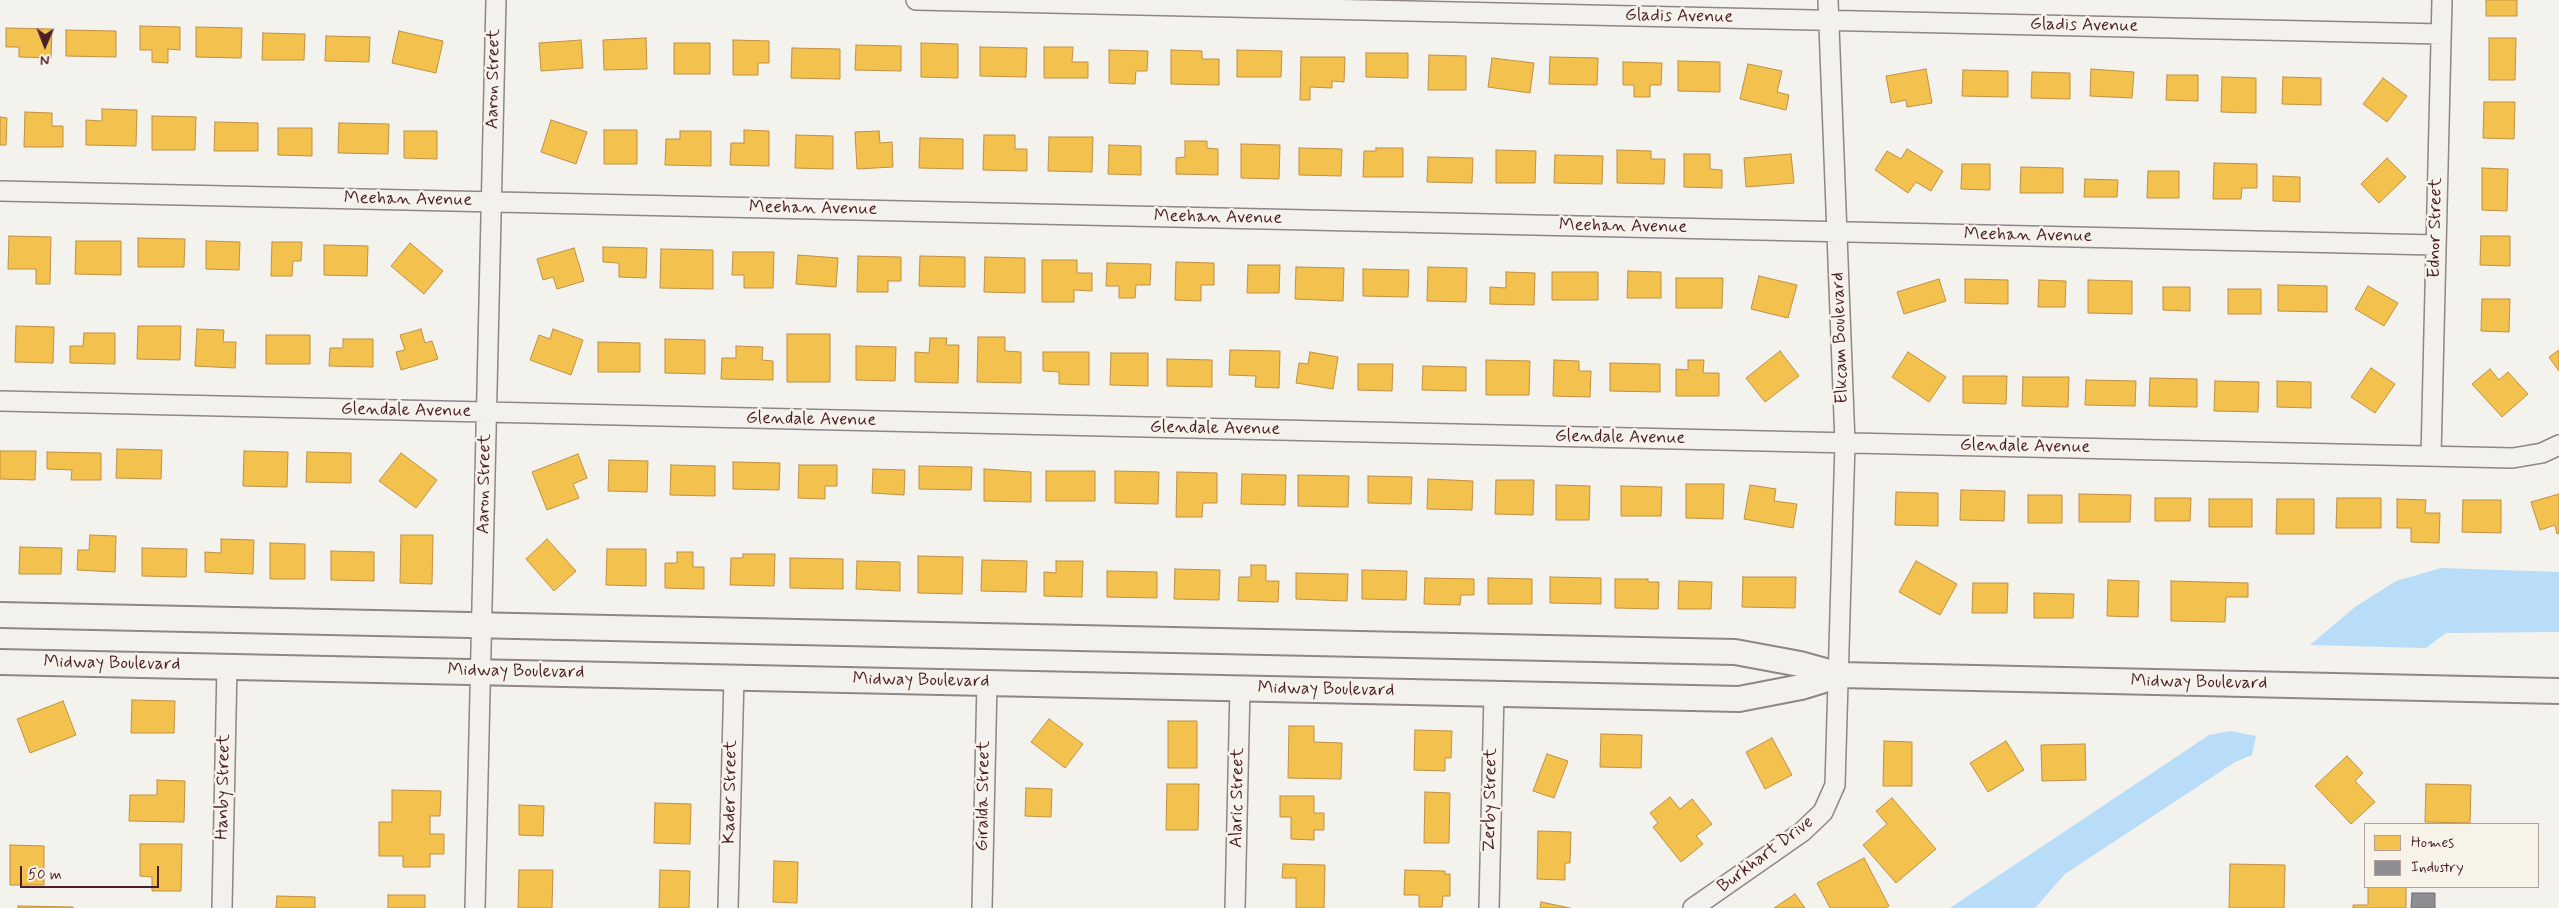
<!DOCTYPE html>
<style>
body{margin:0}
#map{position:relative;width:2559px;height:908px;overflow:hidden;background:#f4f2ec;font-family:Mynerve,sans-serif}
canvas{display:block}
.legend{position:absolute;left:2364px;top:823px;width:175px;height:65px;box-sizing:border-box;background:#f7f3e8;border:1px solid #b29e9c;margin:0;padding:6px 9px;list-style:none;font-size:15px;color:#4a1f2b}
.legend li{display:flex;align-items:center;gap:10px;height:25px}
.legend b{width:25px;border:1px solid #b29e9c}
.north{position:absolute;left:20px;top:20px;width:50px;height:50px;-webkit-text-stroke:4px #f7f3e8;paint-order:stroke;rotate:181deg;font-size:14px;font-weight:700;line-height:20px;text-align:center;color:#4a1f2b}
.north::after{content:'';display:block;margin:auto;width:18px;height:22px;background:#4a1f2b;clip-path:polygon(50% 0,100% 100%,50% 72%,0 100%)}
.scale{position:absolute;left:20px;top:866px;width:139px;height:22px;box-sizing:border-box;border:2px solid #4a1f2b;border-top:0;padding-left:6px;font-size:15px;line-height:18px;white-space:nowrap;color:#4a1f2b;-webkit-text-stroke:4px #f7f3e8;paint-order:stroke}
</style>
<div id="map">
<canvas width="2559" height="908"></canvas>
<ul class="legend">
<li><b style="height:14px;background:#f2c14e"></b>Homes</li>
<li><b style="height:14px;background:#8d8d92"></b>Industry</li>
</ul>
<div class="north">N</div>
<div class="scale">50 m</div>
</div>
<script>
const g = document.querySelector('canvas').getContext('2d');
g.lineJoin = 'round';
function fill(path, color) {
  g.fillStyle = color;
  g.fill(path, 'evenodd');
}
function poly(rows) {
  const path = new Path2D();
  for (const r of rows) {
    path.moveTo(r[0], r[1]);
    for (let i = 2; i < r.length; i += 2) path.lineTo(r[i], r[i + 1]);
  }
  return path;
}
function trace(path, color, width, dash) {
  g.strokeStyle = color;
  g.lineWidth = width;
  g.lineCap = dash ? 'butt' : 'round';
  g.setLineDash(dash || []);
  g.stroke(path);
}
function drawText(font, color, halo, rows, align = 'center') {
  g.font = font + ' Mynerve,sans-serif';
  g.lineWidth = 5;
  g.setLineDash([]);
  g.textBaseline = 'middle';
  g.strokeStyle = halo;
  g.fillStyle = color;
  for (const [text, x, y, turn = 0] of rows) {
    g.save();
    g.translate(x, y);
    g.rotate((+turn || 0) * Math.PI / 180);
    g.textAlign = isNaN(turn) ? turn : align;
    if (halo) g.strokeText(text, 0, 0);
    g.fillText(text, 0, 0);
    g.restore();
  }
}
const water = poly([
 [2441,568,2559,572,2559,632,2446,633,2426,648,2310,645,2355,607,2396,581],
 [2230,731,2256,736,2252,755,2235,762,2065,874,2035,908,1950,908,2209,735]
]);
const homes = poly([
 [2486,0,2517,0,2517,16,2486,16,2486,0],
 [140,26,180,27,180,50,168,49,168,63,152,62,152,50,140,50,140,26],
 [196,27,242,28,241,58,196,57,196,27],
 [6,28,52,29,51,58,19,57,19,47,6,47,6,28],
 [66,30,116,31,116,57,66,56,66,30],
 [399,31,443,41,436,73,392,63,399,31],
 [263,33,305,34,304,60,262,60,263,33],
 [326,36,370,37,369,62,325,61,326,36],
 [646,38,647,69,604,70,603,40,646,38],
 [2489,38,2516,38,2515,80,2489,80,2489,38],
 [581,40,583,68,541,71,539,43,581,40],
 [733,40,769,41,769,63,758,63,758,75,733,75,733,40],
 [674,43,710,43,710,74,674,74,674,43],
 [921,43,958,44,958,78,921,77,921,43],
 [856,45,901,46,901,71,855,70,856,45],
 [980,47,1027,48,1026,77,980,76,980,47],
 [1044,47,1073,47,1072,62,1088,62,1088,78,1044,78,1044,47],
 [792,48,840,49,840,79,791,78,792,48],
 [1109,50,1148,51,1147,71,1136,71,1135,84,1109,83,1109,50],
 [1171,50,1202,51,1202,59,1219,59,1219,85,1171,84,1171,50],
 [1237,50,1282,51,1281,77,1237,77,1237,50],
 [1366,53,1408,53,1408,78,1366,77,1366,53],
 [1429,55,1466,56,1466,90,1428,90,1429,55],
 [1301,57,1345,57,1344,82,1332,81,1332,88,1310,87,1310,100,1300,100,1301,57],
 [1550,57,1598,58,1597,85,1549,84,1550,57],
 [1492,58,1534,63,1530,93,1488,87,1492,58],
 [1678,61,1720,62,1720,92,1678,91,1678,61],
 [1623,62,1662,63,1661,85,1650,85,1650,97,1634,97,1634,85,1623,85,1623,62],
 [1748,64,1782,71,1777,92,1789,95,1786,110,1740,99,1748,64],
 [1926,69,1932,103,1907,107,1906,100,1891,103,1886,76,1926,69],
 [2091,69,2134,72,2132,98,2090,96,2091,69],
 [1963,70,2008,71,2008,97,1962,96,1963,70],
 [2032,72,2070,73,2070,99,2031,98,2032,72],
 [2167,75,2198,75,2198,101,2166,100,2167,75],
 [2222,77,2256,78,2256,113,2221,112,2222,77],
 [2283,77,2321,78,2321,105,2282,104,2283,77],
 [2383,78,2407,96,2387,122,2363,104,2383,78],
 [2484,102,2515,102,2514,139,2483,138,2484,102],
 [102,109,137,110,136,146,86,145,86,120,102,121,102,109],
 [25,112,52,113,52,126,63,126,63,147,24,147,25,112],
 [152,116,196,117,195,150,152,150,152,116],
 [0,117,7,118,6,145,0,145,0,117],
 [551,120,587,132,576,164,541,152,551,120],
 [215,122,258,123,258,151,214,151,215,122],
 [339,123,389,124,388,154,338,153,339,123],
 [278,128,312,128,312,156,278,155,278,128],
 [604,130,637,130,637,164,604,164,604,130],
 [744,130,769,131,769,166,730,165,731,143,744,143,744,130],
 [404,131,437,131,437,159,404,158,404,131],
 [680,131,711,131,711,166,665,165,666,139,680,139,680,131],
 [879,131,880,143,892,142,893,167,857,169,855,132,879,131],
 [796,135,833,136,833,169,795,168,796,135],
 [984,135,1015,135,1015,149,1027,149,1027,171,983,170,984,135],
 [1049,137,1093,137,1092,172,1048,171,1049,137],
 [920,138,963,139,963,169,919,168,920,138],
 [1185,141,1207,141,1207,148,1218,149,1218,175,1176,174,1176,158,1185,157,1185,141],
 [1241,144,1280,145,1279,179,1241,178,1241,144],
 [1109,145,1141,146,1141,175,1108,174,1109,145],
 [1299,148,1342,149,1341,176,1299,175,1299,148],
 [1376,148,1403,148,1403,177,1363,177,1364,151,1376,151,1376,148],
 [1907,149,1943,171,1931,191,1916,182,1908,193,1875,170,1887,151,1901,159,1907,149],
 [1496,150,1536,151,1535,183,1496,183,1496,150],
 [1617,150,1651,151,1651,159,1665,159,1664,184,1617,183,1617,150],
 [1684,154,1710,154,1710,169,1722,170,1722,188,1684,187,1684,154],
 [1791,154,1794,183,1746,187,1744,158,1791,154],
 [1555,155,1603,156,1602,184,1554,183,1555,155],
 [1428,157,1473,158,1472,183,1427,182,1428,157],
 [2387,158,2406,177,2379,203,2361,184,2387,158],
 [2214,163,2257,164,2257,188,2242,188,2241,199,2213,199,2214,163],
 [1962,164,1990,164,1990,190,1961,189,1962,164],
 [2021,167,2063,168,2063,193,2020,193,2021,167],
 [2482,168,2508,169,2507,211,2482,210,2482,168],
 [2148,171,2179,171,2179,198,2147,198,2148,171],
 [2273,176,2300,177,2300,202,2273,201,2273,176],
 [2085,179,2118,180,2117,197,2084,197,2085,179],
 [9,236,51,237,50,284,36,284,36,269,8,269,9,236],
 [2481,236,2510,236,2510,266,2480,265,2481,236],
 [138,238,185,239,184,267,138,267,138,238],
 [76,241,121,241,121,275,75,274,76,241],
 [206,241,240,242,239,270,206,269,206,241],
 [272,242,302,242,301,261,293,261,292,276,271,276,272,242],
 [410,243,443,271,424,294,391,266,410,243],
 [324,245,368,246,367,276,324,275,324,245],
 [603,247,647,248,646,278,619,277,619,263,603,262,603,247],
 [574,248,584,281,557,289,553,277,543,280,537,259,574,248],
 [661,249,713,250,713,289,660,288,661,249],
 [733,252,774,252,773,288,744,288,744,275,732,275,733,252],
 [798,255,838,258,836,287,796,284,798,255],
 [858,256,901,257,901,281,888,281,888,292,857,292,858,256],
 [920,256,965,257,965,287,919,286,920,256],
 [985,257,1025,258,1025,293,984,292,985,257],
 [1042,260,1077,260,1077,273,1092,273,1092,291,1074,290,1074,302,1042,302,1042,260],
 [1176,262,1214,263,1214,285,1201,285,1201,301,1175,300,1176,262],
 [1107,263,1151,264,1150,285,1136,285,1135,298,1119,298,1119,286,1106,286,1107,263],
 [1248,265,1280,265,1279,293,1247,293,1248,265],
 [1296,267,1344,268,1343,301,1295,299,1296,267],
 [1428,267,1467,268,1466,302,1427,301,1428,267],
 [1363,269,1409,270,1408,297,1363,296,1363,269],
 [1628,271,1661,272,1661,298,1627,298,1628,271],
 [1506,272,1535,273,1534,305,1490,304,1490,287,1506,288,1506,272],
 [1552,272,1598,272,1598,300,1552,300,1552,272],
 [1759,276,1797,285,1788,318,1751,309,1759,276],
 [1676,278,1723,278,1722,308,1676,308,1676,278],
 [1939,279,1946,301,1904,314,1897,292,1939,279],
 [1965,279,2008,280,2008,304,1965,303,1965,279],
 [2039,280,2066,281,2065,307,2038,307,2039,280],
 [2088,280,2132,281,2132,314,2088,313,2088,280],
 [2278,285,2327,286,2327,312,2278,311,2278,285],
 [2368,286,2398,303,2384,326,2355,309,2368,286],
 [2163,287,2190,287,2190,311,2163,310,2163,287],
 [2228,289,2261,289,2261,314,2228,314,2228,289],
 [2482,299,2510,299,2509,332,2481,331,2482,299],
 [16,326,54,327,53,363,15,362,16,326],
 [138,326,181,326,180,360,137,359,138,326],
 [197,329,224,330,223,342,236,342,235,368,195,366,197,329],
 [421,329,425,343,432,341,438,359,401,370,396,352,405,350,400,335,421,329],
 [553,329,583,340,571,375,530,360,539,335,550,339,553,329],
 [84,333,115,333,115,364,70,363,70,346,83,346,84,333],
 [787,334,830,334,830,382,787,382,787,334],
 [266,335,310,335,310,364,266,364,266,335],
 [978,337,1005,337,1005,351,1021,352,1021,383,977,382,978,337],
 [930,338,947,338,946,345,959,345,958,383,915,382,915,352,929,353,930,338],
 [343,339,373,339,373,367,329,366,330,348,343,348,343,339],
 [665,339,705,340,705,374,665,373,665,339],
 [598,342,640,343,640,372,598,372,598,342],
 [736,346,763,347,762,360,773,361,773,380,721,379,722,358,736,358,736,346],
 [856,346,896,347,895,381,856,380,856,346],
 [1230,350,1280,351,1279,388,1255,387,1256,376,1229,375,1230,350],
 [2559,350,2559,371,2549,357,2559,350],
 [1780,351,1799,376,1765,402,1746,378,1780,351],
 [1043,352,1089,352,1089,385,1059,384,1059,372,1043,371,1043,352],
 [1310,352,1338,357,1333,389,1296,383,1299,363,1308,364,1310,352],
 [1908,352,1946,377,1929,402,1892,377,1908,352],
 [1111,353,1148,353,1148,386,1110,385,1111,353],
 [1167,359,1212,360,1212,387,1167,386,1167,359],
 [1486,360,1530,361,1529,395,1486,395,1486,360],
 [1554,360,1579,361,1579,371,1591,371,1590,397,1553,396,1554,360],
 [1688,360,1704,360,1703,373,1719,373,1719,396,1676,396,1676,369,1688,370,1688,360],
 [1610,363,1660,364,1660,392,1610,391,1610,363],
 [1358,364,1393,364,1392,391,1358,390,1358,364],
 [1423,366,1466,367,1466,391,1422,390,1423,366],
 [2371,368,2395,384,2375,413,2351,397,2371,368],
 [2490,369,2499,380,2508,372,2528,394,2502,417,2472,384,2490,369],
 [1963,376,2007,376,2006,404,1963,403,1963,376],
 [2023,377,2069,377,2068,407,2022,406,2023,377],
 [2150,378,2197,379,2197,407,2149,406,2150,378],
 [2086,380,2136,381,2135,406,2085,405,2086,380],
 [2215,381,2259,382,2258,412,2214,411,2215,381],
 [2277,381,2311,382,2311,408,2277,407,2277,381],
 [117,449,162,450,161,479,116,478,117,449],
 [0,451,36,451,35,480,0,479,0,451],
 [244,451,288,452,287,487,243,486,244,451],
 [47,452,101,453,101,480,71,480,72,470,47,469,47,452],
 [307,452,351,453,351,483,306,482,307,452],
 [401,453,437,480,416,508,379,481,401,453],
 [578,454,587,478,573,484,579,498,547,510,532,472,578,454],
 [609,460,648,461,647,492,608,491,609,460],
 [733,462,780,463,779,490,733,489,733,462],
 [671,465,715,466,715,496,670,495,671,465],
 [799,465,837,465,837,486,825,486,825,499,798,498,799,465],
 [919,466,972,467,971,490,919,489,919,466],
 [873,469,905,470,904,495,872,493,873,469],
 [984,469,1031,472,1031,502,984,501,984,469],
 [1046,471,1095,471,1095,501,1046,501,1046,471],
 [1115,471,1159,472,1158,504,1115,503,1115,471],
 [1177,472,1217,473,1217,503,1203,503,1202,517,1176,517,1177,472],
 [1242,474,1286,475,1285,505,1241,504,1242,474],
 [1298,475,1349,476,1348,507,1298,506,1298,475],
 [1368,476,1412,477,1411,504,1368,503,1368,476],
 [1428,479,1473,481,1472,510,1427,509,1428,479],
 [1496,480,1534,480,1533,515,1495,514,1496,480],
 [1686,484,1724,484,1723,519,1686,518,1686,484],
 [1556,485,1590,486,1589,520,1556,520,1556,485],
 [1750,485,1776,489,1774,501,1797,504,1793,528,1744,519,1750,485],
 [1621,486,1662,487,1661,516,1621,516,1621,486],
 [1961,490,2005,491,2004,521,1960,520,1961,490],
 [1896,492,1938,493,1938,526,1895,525,1896,492],
 [2079,494,2131,495,2130,522,2079,522,2079,494],
 [2559,494,2559,533,2557,534,2555,525,2540,530,2531,502,2559,494],
 [2028,495,2062,495,2062,523,2028,523,2028,495],
 [2155,498,2191,498,2190,521,2155,521,2155,498],
 [2337,498,2381,498,2381,528,2336,528,2337,498],
 [2209,499,2252,499,2252,527,2209,527,2209,499],
 [2277,499,2314,499,2314,534,2276,534,2277,499],
 [2397,499,2426,500,2425,513,2440,513,2439,543,2411,542,2411,528,2397,528,2397,499],
 [2463,500,2501,500,2501,533,2462,532,2463,500],
 [90,535,116,536,115,572,77,570,78,550,89,550,90,535],
 [401,535,433,535,432,584,400,583,401,535],
 [221,539,254,540,253,574,205,572,205,552,221,553,221,539],
 [547,539,576,571,554,591,526,559,547,539],
 [270,543,305,544,305,579,270,579,270,543],
 [20,547,62,548,61,574,19,574,20,547],
 [142,548,187,549,186,577,142,576,142,548],
 [607,549,646,549,646,586,606,585,607,549],
 [331,551,374,552,374,581,331,580,331,551],
 [677,552,693,552,693,567,704,567,704,589,665,588,665,563,677,563,677,552],
 [743,554,775,554,774,586,730,585,731,558,743,558,743,554],
 [918,556,963,557,962,594,918,593,918,556],
 [790,558,843,559,843,589,790,588,790,558],
 [982,560,1027,561,1026,592,981,591,982,560],
 [857,561,900,562,900,591,856,589,857,561],
 [1056,561,1083,561,1082,597,1044,596,1044,572,1056,573,1056,561],
 [1916,561,1957,584,1940,615,1899,592,1916,561],
 [1251,565,1266,565,1266,581,1279,581,1278,602,1238,601,1239,577,1251,577,1251,565],
 [1175,569,1220,570,1219,600,1174,599,1175,569],
 [1362,570,1407,571,1406,600,1362,599,1362,570],
 [1107,571,1157,572,1157,598,1107,597,1107,571],
 [1296,573,1348,574,1347,601,1296,599,1296,573],
 [1550,577,1601,578,1601,604,1550,603,1550,577],
 [1743,577,1796,577,1795,608,1742,607,1743,577],
 [1425,578,1474,579,1474,595,1461,595,1460,605,1424,604,1425,578],
 [1488,578,1532,579,1532,604,1488,604,1488,578],
 [1615,579,1648,579,1648,582,1659,582,1658,609,1615,608,1615,579],
 [2108,580,2139,581,2138,617,2107,616,2108,580],
 [1679,581,1712,582,1711,609,1678,609,1679,581],
 [2171,581,2248,583,2248,597,2226,597,2225,622,2171,621,2171,581],
 [1973,583,2008,583,2007,613,1972,613,1973,583],
 [2034,593,2074,594,2073,618,2034,618,2034,593],
 [132,700,175,701,174,733,131,733,132,700],
 [63,701,76,735,30,753,17,719,63,701],
 [1049,719,1083,744,1065,768,1031,742,1049,719],
 [1168,721,1197,721,1197,768,1168,768,1168,721],
 [1289,726,1314,726,1314,742,1342,743,1341,779,1288,778,1289,726],
 [1415,730,1452,731,1451,758,1445,758,1445,771,1414,770,1415,730],
 [1601,734,1642,735,1641,768,1600,767,1601,734],
 [1772,738,1792,775,1765,789,1746,752,1772,738],
 [1884,741,1912,742,1912,786,1883,786,1884,741],
 [2006,741,2024,770,1988,792,1970,763,2006,741],
 [2085,744,2086,780,2042,781,2041,745,2085,744],
 [1547,754,1568,761,1554,798,1533,791,1547,754],
 [2347,756,2363,773,2355,781,2375,802,2351,824,2315,786,2347,756],
 [157,780,185,781,184,822,129,821,130,795,157,795,157,780],
 [1167,784,1199,784,1198,830,1166,830,1167,784],
 [2426,784,2471,785,2470,823,2425,822,2426,784],
 [1026,788,1052,789,1051,817,1025,816,1026,788],
 [392,790,441,791,440,816,430,816,430,834,444,834,444,854,430,854,430,867,403,867,403,856,379,856,379,822,392,822,392,790],
 [1425,792,1450,793,1449,843,1424,843,1425,792],
 [1280,796,1314,796,1314,813,1324,813,1324,830,1314,830,1314,840,1291,839,1291,817,1280,817,1280,796],
 [1670,797,1680,809,1692,799,1712,824,1696,836,1703,844,1681,862,1653,827,1658,823,1650,813,1670,797],
 [1892,798,1936,849,1896,883,1863,845,1887,824,1876,811,1892,798],
 [655,803,691,804,690,844,654,843,655,803],
 [519,805,544,806,543,836,519,835,519,805],
 [1538,831,1571,832,1570,863,1565,863,1565,880,1537,879,1538,831],
 [140,844,182,844,181,891,152,891,152,877,140,876,140,844],
 [10,845,44,846,44,885,10,885,10,845],
 [1864,858,1889,906,1885,908,1830,908,1817,883,1864,858],
 [774,861,798,862,797,903,773,902,774,861],
 [1283,864,1325,865,1324,908,1296,908,1296,878,1282,878,1283,864],
 [2230,864,2285,865,2284,908,2229,908,2230,864],
 [519,870,553,870,552,908,518,908,519,870],
 [660,870,690,871,689,908,659,908,660,870],
 [1405,870,1445,871,1445,874,1450,874,1450,896,1443,896,1442,907,1419,907,1419,895,1404,895,1405,870],
 [2368,887,2406,887,2406,908,2353,908,2353,905,2368,905,2368,887],
 [1795,894,1805,908,1774,908,1795,894],
 [388,895,425,895,425,908,388,908,388,895],
 [277,896,315,897,315,908,276,908,277,896],
 [1541,902,1570,908,1540,908,1541,902],
 [18,906,73,907,73,908,18,908,18,906]
]);
const industry = poly([
 [2412,893,2435,893,2435,908,2411,908,2412,893]
]);
const minor = poly([
 [916,0,2441,34],
 [0,191,2436,245],
 [0,401,2513,458,2542,453,2559,445],
 [2431,456,2442,0],
 [222,908,227,666],
 [475,908,496,0],
 [728,908,734,677],
 [982,908,987,683],
 [1235,908,1240,688],
 [1489,908,1494,693],
 [1693,908,1802,832,1823,812,1835,785,1845,443,1828,0]
]);
const tertiary = poly([
 [0,615,1735,652,1800,664,1840,675,2559,691],
 [0,662,1739,699,1801,687,1840,675]
]);
const streetNames = [
 ["Gladis Avenue",1679,17,1],
 ["Gladis Avenue",2084,26,1],
 ["Aaron Street",494,79,-89],
 ["Meehan Avenue",408,200,1],
 ["Meehan Avenue",813,209,1],
 ["Meehan Avenue",1218,218,1],
 ["Meehan Avenue",1623,227,1],
 ["Ednor Street",2436,228,-89],
 ["Meehan Avenue",2028,236,1],
 ["Elkcam Boulevard",1841,338,-92],
 ["Glendale Avenue",406,411,1],
 ["Glendale Avenue",811,420,1],
 ["Glendale Avenue",1215,429,1],
 ["Glendale Avenue",1620,438,1],
 ["Glendale Avenue",2025,447,1],
 ["Aaron Street",485,484,-89],
 ["Midway Boulevard",112,664,1],
 ["Midway Boulevard",516,672,1],
 ["Midway Boulevard",921,681,1],
 ["Midway Boulevard",2199,683,1],
 ["Midway Boulevard",1326,690,1],
 ["Hanby Street",224,787,-89],
 ["Kader Street",731,792,-89],
 ["Giralda Street",984,796,-89],
 ["Alaric Street",1238,798,-89],
 ["Zerby Street",1491,800,-89],
 ["Burkhart Drive",1766,855,-37]
];
fill(water, '#b9dcf8');
fill(homes, '#f2c14e');
trace(homes, '#c09044', 1);
fill(industry, '#8d8d92');
trace(industry, '#796c73', 1);
trace(minor, '#8f8685', 22);
trace(tertiary, '#8f8685', 28);
trace(minor, '#f2f1ed', 19);
trace(tertiary, '#f2f1ed', 24);
drawText('18px', '#4a1f2b', '#f7f3e8', streetNames);
</script>
